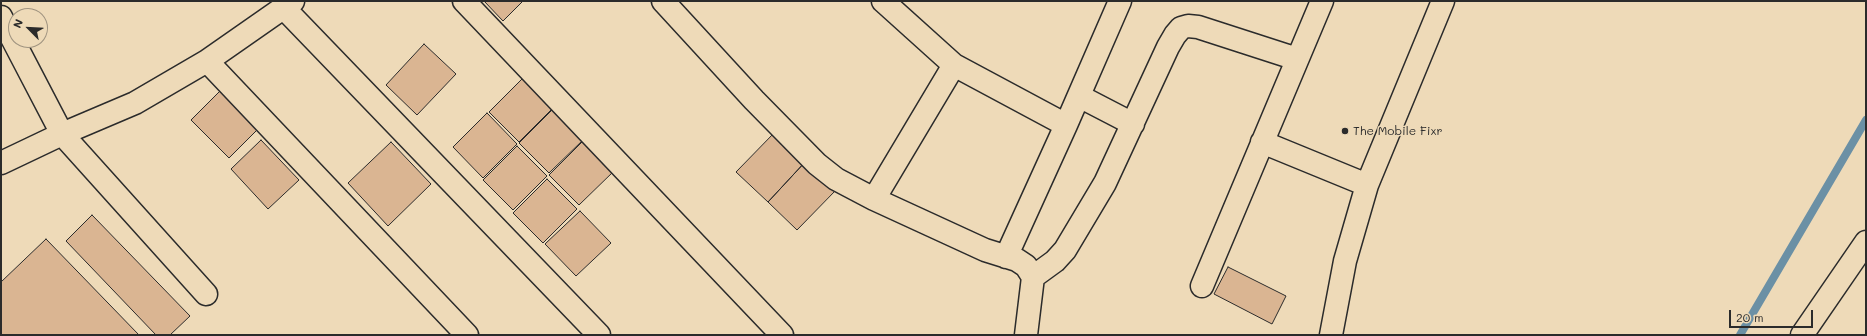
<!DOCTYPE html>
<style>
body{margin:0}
#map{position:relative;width:1867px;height:336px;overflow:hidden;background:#eedab8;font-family:Mali,sans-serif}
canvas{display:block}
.frame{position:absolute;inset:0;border:2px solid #2b2b2b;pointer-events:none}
.north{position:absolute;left:8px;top:8px;width:40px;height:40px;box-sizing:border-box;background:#eedab8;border:1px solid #a09480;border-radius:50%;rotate:294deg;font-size:11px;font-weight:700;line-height:16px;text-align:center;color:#2b2b2b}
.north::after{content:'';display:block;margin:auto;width:14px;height:18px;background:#2b2b2b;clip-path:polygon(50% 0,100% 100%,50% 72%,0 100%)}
.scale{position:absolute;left:1729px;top:310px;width:84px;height:18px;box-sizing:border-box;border:2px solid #2b2b2b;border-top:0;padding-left:5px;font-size:12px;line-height:14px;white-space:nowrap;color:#2b2b2b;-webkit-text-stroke:3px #eedab8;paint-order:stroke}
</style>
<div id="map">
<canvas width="1867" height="336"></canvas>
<div class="frame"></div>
<div class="north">N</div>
<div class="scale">20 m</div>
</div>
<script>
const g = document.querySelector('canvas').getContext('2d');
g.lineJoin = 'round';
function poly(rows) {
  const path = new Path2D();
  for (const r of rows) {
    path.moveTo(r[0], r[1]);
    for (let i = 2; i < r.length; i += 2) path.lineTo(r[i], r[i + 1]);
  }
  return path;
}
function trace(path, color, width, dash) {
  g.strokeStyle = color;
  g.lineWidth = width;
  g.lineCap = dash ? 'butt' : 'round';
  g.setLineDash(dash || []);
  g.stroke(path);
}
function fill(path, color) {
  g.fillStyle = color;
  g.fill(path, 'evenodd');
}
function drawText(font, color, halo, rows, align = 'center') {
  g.font = font + ' Mali,sans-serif';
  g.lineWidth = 3;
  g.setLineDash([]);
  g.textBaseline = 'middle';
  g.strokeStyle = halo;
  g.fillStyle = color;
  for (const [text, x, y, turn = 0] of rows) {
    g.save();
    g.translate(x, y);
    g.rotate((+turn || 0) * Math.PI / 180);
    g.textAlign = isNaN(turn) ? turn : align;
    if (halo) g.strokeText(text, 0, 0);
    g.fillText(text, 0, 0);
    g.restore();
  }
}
const stream = poly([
 [1740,335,1866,120]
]);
const building = poly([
 [484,1,523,1,503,21,484,1],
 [424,44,456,74,417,115,386,85,424,44],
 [523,78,553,108,519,142,489,112,523,78],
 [220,91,258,129,229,158,191,120,220,91],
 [553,109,583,140,549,173,519,143,553,109],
 [487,113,517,144,483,178,453,147,487,113],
 [775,132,806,161,768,202,736,172,775,132],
 [261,140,299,180,268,209,231,169,261,140],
 [584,140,614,171,579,205,549,175,584,140],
 [391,142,431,184,388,226,348,183,391,142],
 [517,146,547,176,513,210,483,180,517,146],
 [806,161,836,190,797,230,768,202,806,161],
 [547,179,577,209,543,243,513,213,547,179],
 [580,211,611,243,576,276,545,244,580,211],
 [92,215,190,316,170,335,156,335,66,241,92,215],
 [46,239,139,335,1,335,1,282,46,239],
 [1228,267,1286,296,1272,324,1214,294,1228,267]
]);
const minor = poly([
 [464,1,782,335],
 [663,1,754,100,817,164,836,179,874,199,985,250,1017,260,1026,266,1033,277,1026,335],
 [883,1,954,65,1066,125],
 [283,7,599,335],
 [1,17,62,134,206,294],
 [207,61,467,335],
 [1079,96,1133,124],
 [1262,142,1367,185],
 [1,163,62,134,135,103,207,61,293,1],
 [874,199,954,65],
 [1006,257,1066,125,1120,1],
 [1033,277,1055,261,1065,250,1105,183,1168,47,1175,35,1181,28,1188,26,1198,27,1297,59],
 [1202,286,1322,1],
 [1331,335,1345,261,1367,185,1443,1],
 [1802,335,1866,242]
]);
const markers = [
 [1345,131,4,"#2b2b2b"]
];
const poiNames = [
 ["The Mobile Fixr",1353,131]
];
trace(stream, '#6b90a5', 8);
fill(building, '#dab592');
trace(building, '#2b2b2b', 1);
trace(minor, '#2b2b2b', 25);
trace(minor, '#eedab8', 22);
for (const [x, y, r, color] of markers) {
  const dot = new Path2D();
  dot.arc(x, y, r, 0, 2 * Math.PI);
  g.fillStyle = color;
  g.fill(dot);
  trace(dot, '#eedab8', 1.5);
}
drawText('12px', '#2b2b2b', '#eedab8', poiNames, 'left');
</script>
